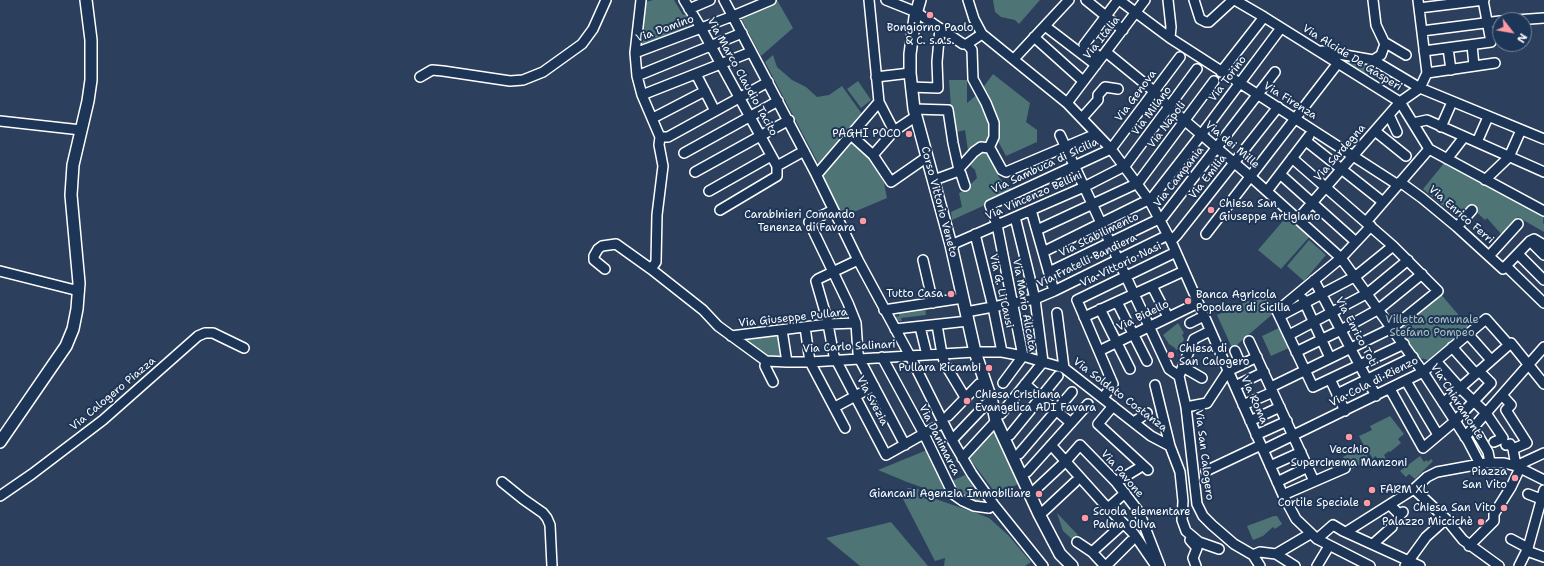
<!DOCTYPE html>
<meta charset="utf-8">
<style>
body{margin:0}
#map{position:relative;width:1544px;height:566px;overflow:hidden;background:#2c3f5d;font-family:"Shantell Sans",sans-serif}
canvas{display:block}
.north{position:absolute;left:1492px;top:12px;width:40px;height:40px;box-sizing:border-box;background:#1d3557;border:1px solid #77869a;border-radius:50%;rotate:121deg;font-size:11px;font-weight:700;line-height:16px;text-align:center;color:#fff}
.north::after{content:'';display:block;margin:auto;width:14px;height:18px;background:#ff9aa2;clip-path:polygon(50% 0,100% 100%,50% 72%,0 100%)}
</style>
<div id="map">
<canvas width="1544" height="566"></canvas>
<div class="north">N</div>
</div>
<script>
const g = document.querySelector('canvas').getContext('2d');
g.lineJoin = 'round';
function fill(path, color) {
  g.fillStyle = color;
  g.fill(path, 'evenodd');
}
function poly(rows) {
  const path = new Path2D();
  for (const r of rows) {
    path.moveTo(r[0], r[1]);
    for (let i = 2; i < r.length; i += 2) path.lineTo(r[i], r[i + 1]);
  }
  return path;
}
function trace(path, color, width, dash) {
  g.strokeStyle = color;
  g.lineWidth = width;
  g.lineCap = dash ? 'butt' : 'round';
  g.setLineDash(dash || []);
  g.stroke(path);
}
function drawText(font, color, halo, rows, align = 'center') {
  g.font = font + ' "Shantell Sans",sans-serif';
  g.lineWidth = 4;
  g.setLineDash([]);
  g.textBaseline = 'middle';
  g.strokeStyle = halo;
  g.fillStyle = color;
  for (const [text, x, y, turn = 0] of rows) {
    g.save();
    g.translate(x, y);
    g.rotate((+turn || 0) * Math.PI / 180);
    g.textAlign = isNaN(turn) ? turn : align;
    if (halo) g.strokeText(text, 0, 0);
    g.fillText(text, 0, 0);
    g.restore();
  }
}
const green = poly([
 [653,0,674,0,683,15,686,14,693,28,640,47,643,3],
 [777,0,793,28,761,56,740,16],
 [993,0,1040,0,1019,24,1015,20,1001,17,995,12],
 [773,55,777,67,792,80,806,87,817,97,829,95,842,86,862,114,821,164,818,163,765,62],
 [1343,57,1377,66,1369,79,1340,62],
 [993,74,1030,103,1026,122,1037,130,1037,142,1006,156,998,141,980,141,974,145,968,151,965,130,953,133,949,80,967,80,967,103,979,93],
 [858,81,871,100,861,108,847,89],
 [851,140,870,157,884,183,887,198,842,217,822,173],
 [982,152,988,152,998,176,1005,185,1016,191,952,220,951,212,962,207,959,193,963,191,963,187,969,186,977,178,975,170,968,163],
 [1445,162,1544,214,1543,223,1544,224,1544,232,1518,217,1502,235,1487,218,1485,220,1471,207,1460,220,1423,189],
 [1288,215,1311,235,1281,269,1258,250],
 [1309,240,1326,255,1304,281,1287,266],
 [1439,292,1468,326,1428,360,1420,358,1396,328],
 [1266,293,1275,312,1239,343,1233,350,1217,315],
 [925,306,926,315,901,318,902,321,896,321,895,317,899,316,899,312],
 [1178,323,1184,333,1182,335,1184,339,1181,348,1176,350,1175,348,1169,344,1163,335],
 [1281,327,1291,347,1271,356,1262,336],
 [1022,329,1037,329,1040,355,1025,353],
 [780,335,783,360,769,359,740,340],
 [1390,416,1404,434,1398,439,1401,443,1390,452,1389,451,1384,455,1386,459,1383,463,1375,456,1373,459,1368,451,1366,452,1368,458,1359,461,1360,465,1352,469,1350,466,1348,466,1343,457,1364,446,1359,436,1372,430,1370,426],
 [991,425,1018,484,997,495,966,454],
 [927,450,947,491,938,493,907,482,878,470],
 [1420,456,1424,462,1427,460,1428,462,1431,459,1433,461,1415,479,1409,474,1406,477,1400,471],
 [965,475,981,497,979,501,972,501,955,490,952,481],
 [908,488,919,489,918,493,979,514,989,518,1008,535,1031,562,1025,566,944,566,945,558,935,561,903,499,903,492],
 [1057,513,1078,535,1073,540,1063,531],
 [1274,516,1277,516,1282,524,1275,529,1273,527,1263,536,1253,540,1247,526],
 [891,522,928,566,860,566,826,538]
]);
const minor = poly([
 [641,0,635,53,637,76,642,95,660,137,659,145,663,166,657,215,656,262,651,269],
 [684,0,701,28,777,166],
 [724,0,816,174,858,260,910,356,952,440,972,474,994,505,1043,566],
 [869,0,879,102,894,131],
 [886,0,916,12,963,44,967,44,982,34],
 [968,0,974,19,982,34,1067,103,1111,149,1149,200,1171,241,1283,495,1296,519,1317,539,1370,566],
 [1086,0,1123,30],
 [1119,0,1170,38,1398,185],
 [1168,0,1171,27,1170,38],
 [1194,0,1200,19,1206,22,1209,22,1233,0],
 [1235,0,1264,17,1400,102,1429,149,1544,211],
 [1373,0,1376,25,1385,44,1381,55,1373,60],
 [1418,0,1427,73,1420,88],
 [1419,8,1484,0],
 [689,9,710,0],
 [1516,20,1544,18],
 [1045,26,1096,65],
 [1422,31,1500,21],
 [1034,37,1083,81],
 [1384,42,1406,55],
 [967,44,972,50,973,79,986,103,994,123,994,137,989,148],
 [1472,45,1474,66],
 [1448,48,1451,70],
 [1322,51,1373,60,1420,88,1544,139],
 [1424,51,1491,42,1483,0],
 [1106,52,1155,92,1170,108,1251,177,1341,258,1423,372,1468,441,1480,464],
 [635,53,733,16,771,0],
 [1101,58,1084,45,1118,0],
 [1014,59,1069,0],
 [1221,72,1264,17],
 [1427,73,1495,63],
 [696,74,715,111],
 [637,76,742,33],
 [420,77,432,70,443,71,510,81,523,80,543,72,582,44,593,29,606,0],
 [876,77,910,73],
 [911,87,938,88,937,62,940,28],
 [642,95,751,52],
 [1067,103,1145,0],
 [914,109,948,110,953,143,959,170,961,174,965,186],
 [1389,115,1397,132],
 [653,118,705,91],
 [1082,118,1098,100,1098,95,1105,87,1118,89],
 [0,121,81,130],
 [1413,123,1427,120,1544,172],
 [1441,127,1452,102],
 [1375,131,1406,156],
 [851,135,873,155,891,182,927,157],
 [1060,135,1169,369,1179,376],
 [660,137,668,137,768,82],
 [1306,141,1383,202],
 [1477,142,1488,117],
 [684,153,778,101],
 [873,155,894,131,915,117],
 [1447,159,1464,137],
 [695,172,789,120],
 [816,174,819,172,879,102],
 [1280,174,1356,242],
 [934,180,956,172,974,152,981,147,989,148,991,150,1002,170,1006,172,1096,134],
 [1485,180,1509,157,1521,130],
 [1400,182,1422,198,1457,227,1503,269,1530,241,1534,239,1544,245],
 [709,191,771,156],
 [1267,191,1309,136],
 [720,210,777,176,777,166,804,151],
 [833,210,809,222,848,303,856,323,858,353,859,358,905,445],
 [1031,210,1054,291],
 [1015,217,1035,299,1043,362],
 [1298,219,1400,102,1420,88],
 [1366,222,1429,149],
 [1371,226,1341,258,1277,311,1313,387,1404,344],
 [1457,227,1472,210],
 [1037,230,1138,183,1214,81],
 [975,234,993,307,1002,352],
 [1206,234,1338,63],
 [1171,241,1177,235,1278,107],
 [1530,241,1544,255],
 [951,245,1084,187,1125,166,1197,69],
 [1043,252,1152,198,1201,135,1281,28],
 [1518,254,1544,280],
 [1489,256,1518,224],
 [858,260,818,279,816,281,827,319,834,356,886,455,943,423],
 [923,260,933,303],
 [1506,266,1544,303],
 [605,269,594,260,594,256,598,249,602,246,616,244,651,269,703,310,718,326,766,361,787,362,810,362,975,352,1002,352,1023,356,1043,362,1064,368,1151,436,1170,446],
 [0,271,79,291],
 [1049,272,1163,217,1275,72],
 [1314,280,1376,396],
 [1152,286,1168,317],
 [1303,299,1330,358],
 [1117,302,1147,361],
 [1100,309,1130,369],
 [884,310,963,298],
 [966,312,1035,299,1054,291,1168,235],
 [1057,313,1064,368],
 [1280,316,1356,276,1393,246],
 [1084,317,1184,271],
 [1190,323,1204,316],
 [937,325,942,354,945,364,966,399],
 [805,327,810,362,845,428],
 [920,327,927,355],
 [895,329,968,321],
 [782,330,787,362],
 [1210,331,1194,339,1179,376,1186,407,1197,504,1203,516,1212,525,1234,544,1253,555,1260,566],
 [1468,334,1491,360],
 [1289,335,1368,293,1408,260],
 [731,336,828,324,856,323],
 [1249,341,1314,481],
 [1452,347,1476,374],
 [1099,351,1198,303],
 [1235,351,1241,365],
 [1296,352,1341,330,1379,309,1422,274],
 [882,357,924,434,953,494,963,501,974,506,989,508,994,505],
 [766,361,765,366,773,382],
 [1436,361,1460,388,1486,413,1503,438,1494,442],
 [1183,367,1202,378],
 [1330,379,1345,411],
 [1406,381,1438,435],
 [1003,383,1023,356,997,225,990,205,1111,149,1180,57],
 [1025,384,1071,423],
 [1155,385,1170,446,1180,472,1183,501,1182,520,1186,531,1199,542,1219,549],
 [1235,386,1264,372],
 [1271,387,1392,328,1438,291,1393,246,1292,158],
 [1390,389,1423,448,1455,421,1491,383,1479,371],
 [1337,394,1413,357],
 [1502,395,1511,405,1506,410,1527,443,1513,449],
 [1103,398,1113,384,1077,300,1176,252],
 [1443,403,1511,343,1544,384],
 [1243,405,1273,392],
 [1113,406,1098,424,1148,470],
 [835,407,874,386],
 [1186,407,1207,403,1228,371,1257,357],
 [1001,414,1043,362],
 [948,416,979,384,984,383],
 [1250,421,1280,407],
 [1134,422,1147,413],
 [1010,435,1058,376],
 [1256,435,1287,421],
 [1478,435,1488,452,1490,462],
 [1465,437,1544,347],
 [952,440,991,399],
 [1051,445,1104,504,1134,534,1156,566],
 [1506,445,1510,444,1513,449,1516,466,1544,453],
 [1263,450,1423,372,1486,319,1509,345],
 [1019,454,1072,392],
 [962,458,996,421],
 [1270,466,1301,452],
 [1206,471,1261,445],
 [1027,472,1088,404],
 [502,482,523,499,543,513,547,518,550,525,552,566],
 [1116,482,1139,468],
 [1277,482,1308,467],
 [1414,489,1446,519,1463,540,1499,566],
 [1035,490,1066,461,1080,445,1116,482,1139,512,1160,566],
 [1528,494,1541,499],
 [1283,495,1345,468],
 [0,496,32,474,103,420,198,336,205,333,213,333,244,348],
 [1390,505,1400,515,1403,512],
 [1108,508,1125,493],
 [1044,511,1075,482],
 [1346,532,1414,489,1427,477,1437,472,1486,463,1504,463,1516,466,1544,480],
 [1317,539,1333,525,1343,531,1420,566],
 [1511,539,1528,548],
 [1190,540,1197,548,1193,558,1196,566],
 [1077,542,1092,552],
 [1373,544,1392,527],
 [1469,546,1494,521,1494,514,1511,487,1520,468],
 [1527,551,1544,557],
 [1276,554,1295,566],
 [1253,555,1260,552,1276,554,1310,534],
 [1105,566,1092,552,1123,524],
 [1106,566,1131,541],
 [1317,566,1329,546],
 [1405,566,1426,537,1446,519],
 [1519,566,1528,548,1544,490]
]);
const major = poly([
 [920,0,915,17,910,54,910,73,914,109,951,245,975,352,992,402,996,421,1039,514,1060,554,1072,566],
 [0,442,66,346,73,329,77,309,79,283,71,195,73,165,88,101,91,80,91,40,86,0]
]);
const markers = [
 [930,15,4,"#ff9aa2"],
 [909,134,4,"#ff9aa2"],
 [1211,210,4,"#ff9aa2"],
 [863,221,4,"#ff9aa2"],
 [951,294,4,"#ff9aa2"],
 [1188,301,4,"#ff9aa2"],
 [1171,355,4,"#ff9aa2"],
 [989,368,4,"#ff9aa2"],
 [967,401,4,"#ff9aa2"],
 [1349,437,4,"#ff9aa2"],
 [1515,478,4,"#ff9aa2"],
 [1372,490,4,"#ff9aa2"],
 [1039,494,4,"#ff9aa2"],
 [1367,503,4,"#ff9aa2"],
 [1504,508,4,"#ff9aa2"],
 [1085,518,4,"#ff9aa2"],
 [1481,522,4,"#ff9aa2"]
];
const poiNames = [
 ["Bongiorno Paolo",930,28,"center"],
 ["& C. s.a.s.",930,41,"center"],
 ["PAGHI POCO",901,134],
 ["Chiesa San",1219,204,"left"],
 ["Giuseppe Artigiano",1219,217,"left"],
 ["Carabinieri Comando",855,215],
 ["Tenenza di Favara",855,228],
 ["Tutto Casa",943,294],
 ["Banca Agricola",1196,295,"left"],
 ["Popolare di Sicilia",1196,308,"left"],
 ["Chiesa di",1179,349,"left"],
 ["San Calogero",1179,362,"left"],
 ["Pullara Ricambi",981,368],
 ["Chiesa Cristiana",975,395,"left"],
 ["Evangelica ADI Favara",975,408,"left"],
 ["Vecchio",1349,450,"center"],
 ["Supercinema Manzoni",1349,463,"center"],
 ["Piazza",1507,472],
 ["San Vito",1507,485],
 ["FARM XL",1380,490,"left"],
 ["Giancani Agenzia Immobiliare",1031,494],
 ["Cortile Speciale",1359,503],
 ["Chiesa San Vito",1496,508],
 ["Scuola elementare",1093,512,"left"],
 ["Palma Oliva",1093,525,"left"],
 ["Palazzo Miccichè",1473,522]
];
const streetNames = [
 ["Via Domino",665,29,-20],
 ["Via Italia",1102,38,-52],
 ["Via Alcide De Gasperi",1352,58,32],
 ["Via Marco Claudio Tacito",742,77,61],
 ["Via Torino",1228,79,-53],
 ["Via Genova",1136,96,-53],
 ["Via Firenza",1290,101,32],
 ["Via Milano",1152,111,-53],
 ["Via Napoli",1167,125,-53],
 ["Via dei Mille",1232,145,40],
 ["Via Sardegna",1340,153,-49],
 ["Via Sambuca di Sicilia",1045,166,-25],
 ["Via Campania",1179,177,-52],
 ["Via Emilia",1208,177,-52],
 ["Via Vincenzo Bellini",1034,196,-24],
 ["Corso Vittorio Veneto",939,202,75],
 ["Via Enrico Ferri",1461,215,41],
 ["Via Stabilimento",1099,235,-26],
 ["Via Fratelli Bandiera",1087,261,-26],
 ["Via Vittorio Nasi",1121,265,-26],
 ["Via G. Li Causi",1001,291,77],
 ["Via Mario Alicata",1024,305,80],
 ["Via Bidello",1143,316,-26],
 ["Via Giuseppe Pullara",793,318,-6],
 ["Via Enrico Toti",1356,332,62],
 ["Via Carlo Salinari",849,347,-3],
 ["Via Cola di Rienzo",1374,382,-27],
 ["Via Calogero Piazza",113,394,-40],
 ["Via Soldato Costanza",1120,395,37],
 ["Via Roma",1254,400,66],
 ["Via Svezia",872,401,62],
 ["Via Chiaramonte",1457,402,57],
 ["Via Danimarca",939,440,63],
 ["Via San Calogero",1204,455,83],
 ["Via Pavone",1122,474,49]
];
const parkNames = [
 ["Villetta comunale",1432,320],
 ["Stefano Pompeo",1432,333]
];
fill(green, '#4e7476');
trace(minor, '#fff', 12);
trace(major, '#fff', 14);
trace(minor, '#1d3557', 9);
trace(major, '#1d3557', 11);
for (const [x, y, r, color] of markers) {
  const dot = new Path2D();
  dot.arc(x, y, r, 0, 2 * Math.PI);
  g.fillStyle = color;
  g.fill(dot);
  trace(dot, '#1d3557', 1.5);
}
drawText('11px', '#fff', '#1d3557', poiNames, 'right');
drawText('11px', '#fff', '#1d3557', streetNames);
drawText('11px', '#afc0c1', '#1d3557', parkNames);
</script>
